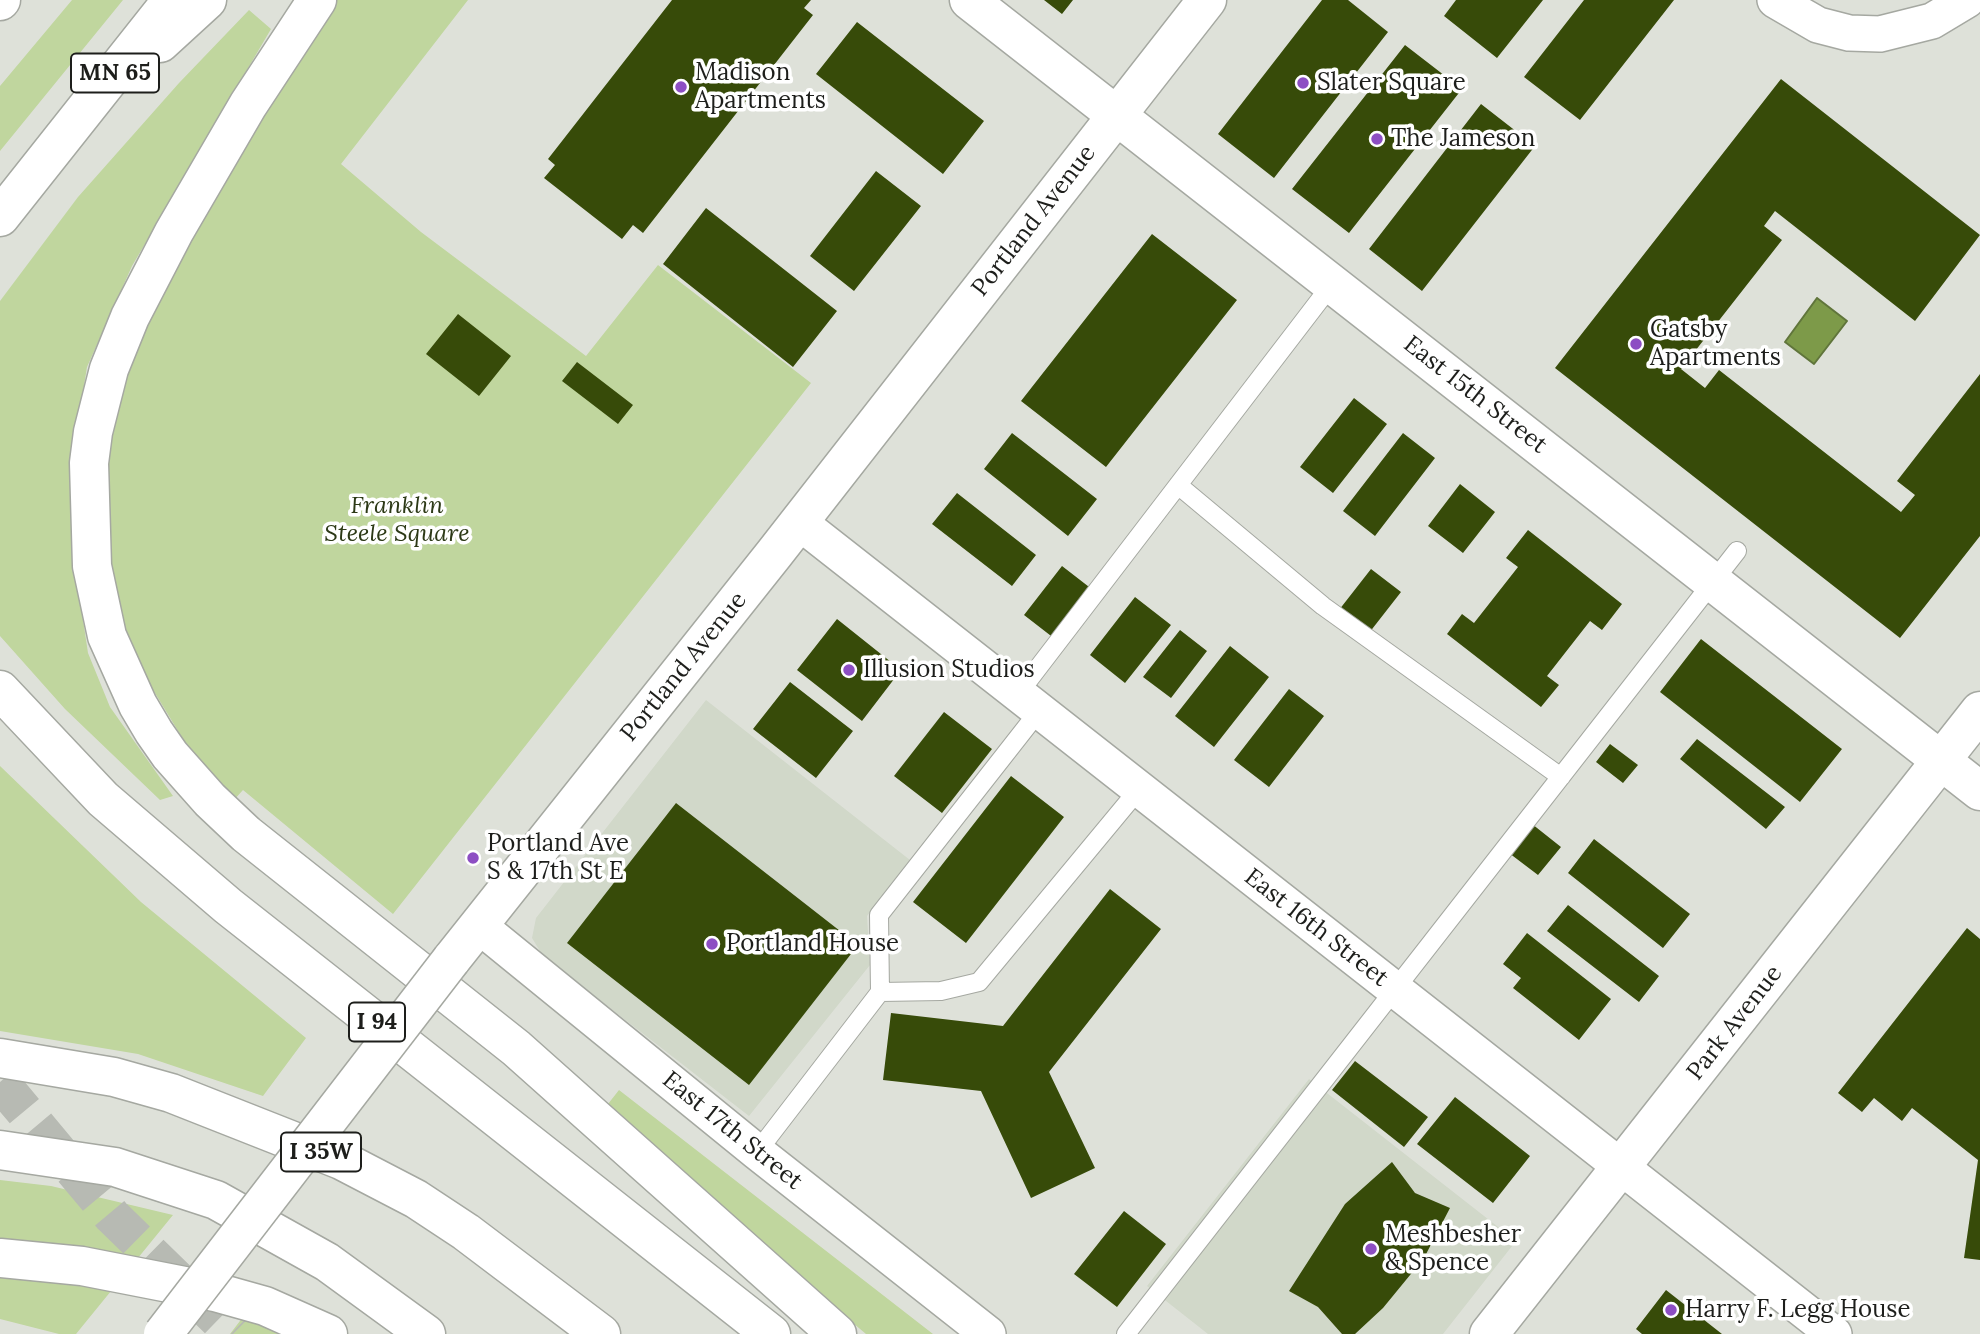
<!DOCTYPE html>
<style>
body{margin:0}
canvas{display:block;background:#dee1d9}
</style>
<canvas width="1980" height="1334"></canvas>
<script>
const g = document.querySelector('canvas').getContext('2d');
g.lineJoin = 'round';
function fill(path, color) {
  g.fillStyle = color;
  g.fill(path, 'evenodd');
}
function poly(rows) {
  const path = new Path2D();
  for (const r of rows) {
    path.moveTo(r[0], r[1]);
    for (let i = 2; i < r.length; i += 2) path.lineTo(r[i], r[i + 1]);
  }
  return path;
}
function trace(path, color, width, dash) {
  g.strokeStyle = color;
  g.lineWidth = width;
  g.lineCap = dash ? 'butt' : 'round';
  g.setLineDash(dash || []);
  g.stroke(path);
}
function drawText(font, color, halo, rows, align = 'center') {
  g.font = font + ' Lora,serif';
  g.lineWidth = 7;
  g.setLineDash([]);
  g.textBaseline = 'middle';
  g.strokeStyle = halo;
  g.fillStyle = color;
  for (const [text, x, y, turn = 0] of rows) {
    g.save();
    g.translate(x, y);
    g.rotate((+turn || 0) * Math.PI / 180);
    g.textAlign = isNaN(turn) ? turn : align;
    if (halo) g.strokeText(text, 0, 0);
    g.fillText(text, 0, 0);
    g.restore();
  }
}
const built = poly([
 [706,700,910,860,867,916,870,965,749,1116,543,956,532,938,536,918],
 [1309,1079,1516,1241,1443,1334,1208,1334,1147,1286]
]);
const green = poly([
 [72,0,123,0,0,151,0,86],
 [334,0,468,0,341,164,421,232,586,356,658,265,811,383,393,914,243,790,233,801,189,749,144,675,127,635,113,592,102,489,115,392,160,283],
 [249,10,271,29,132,266,87,367,70,474,74,559,88,653,110,707,173,796,160,800,65,709,0,636,0,301,78,197,179,83],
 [0,766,141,902,306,1038,263,1096,138,1054,0,1031],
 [619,1090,933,1334,866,1334,802,1280,608,1104],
 [0,1180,51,1186,173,1215,76,1334,59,1334,0,1319],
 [246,1313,298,1334,230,1334]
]);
const water = poly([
 [1817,298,1847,321,1814,364,1785,342,1817,298]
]);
const building = poly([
 [672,0,811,0,804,8,813,15,643,233,633,225,622,239,544,178,555,165,548,159],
 [1044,0,1073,0,1062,14],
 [1322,0,1348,0,1388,32,1274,178,1218,134],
 [1456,0,1543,0,1497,58,1444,16],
 [1584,0,1674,0,1580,120,1524,77],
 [857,22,984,121,943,174,816,74],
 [1405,45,1462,89,1349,233,1292,189],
 [1781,79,1980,235,1915,321,1775,211,1764,226,1782,240,1681,369,1705,388,1719,370,1901,512,1915,495,1897,481,1980,374,1980,536,1900,638,1555,368],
 [1481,104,1535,146,1422,291,1369,249],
 [876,171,921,206,854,291,810,256],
 [706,208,837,311,793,367,663,264],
 [1152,234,1237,300,1106,467,1021,401],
 [458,314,511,356,479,396,426,354],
 [577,362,633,405,618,424,562,381],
 [1354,398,1387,424,1333,493,1300,467],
 [1012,433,1097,499,1068,536,984,469],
 [1403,433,1435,458,1375,536,1343,511],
 [1460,484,1495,512,1463,553,1428,526],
 [957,493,1036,555,1012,586,932,524],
 [1528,530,1622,604,1602,630,1590,621,1547,676,1559,685,1541,707,1447,634,1462,614,1474,623,1518,567,1506,558],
 [1062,566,1093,590,1055,639,1024,615],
 [1371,569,1401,592,1369,633,1339,610],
 [1135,597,1171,625,1125,683,1090,655],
 [837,619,901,670,862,721,797,670],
 [1180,630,1207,651,1171,698,1143,677],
 [1701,639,1842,749,1800,802,1660,692],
 [1230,646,1269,677,1214,747,1175,716],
 [790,682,853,731,816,778,753,729],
 [1289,689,1324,716,1269,787,1234,760],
 [944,712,992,749,942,813,894,776],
 [1697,739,1785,807,1766,829,1680,759],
 [1610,744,1638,765,1623,783,1596,762],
 [1011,776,1064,817,966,943,913,902],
 [676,803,858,945,749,1085,567,943],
 [1532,824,1561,847,1538,875,1509,853],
 [1594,839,1690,914,1663,948,1568,873],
 [1110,889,1161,929,1049,1072,1095,1168,1031,1198,981,1091,883,1080,891,1013,1003,1026],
 [1568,905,1659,976,1639,1002,1547,931],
 [1967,928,1980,939,1980,1260,1964,1258,1978,1160,1912,1108,1902,1121,1874,1098,1862,1112,1838,1093],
 [1527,933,1611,999,1579,1040,1513,988,1521,978,1503,964],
 [1355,1061,1428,1117,1404,1147,1332,1090],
 [1455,1097,1530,1156,1493,1203,1417,1144],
 [1392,1162,1415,1193,1450,1208,1424,1258,1383,1308,1355,1334,1342,1334,1318,1307,1289,1291,1345,1204],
 [1124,1211,1166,1244,1117,1307,1074,1274],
 [1666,1290,1722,1334,1642,1334,1636,1329]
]);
const motorwayTunnel = poly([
 [0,1082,112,1216,233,1334]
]);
const service = poly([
 [1178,485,1323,606,1561,777],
 [1018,694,1332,284],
 [880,992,941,991,979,982,1139,789],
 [757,1152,880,992,879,915,1039,711],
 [1126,1334,1737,551]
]);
const minor = poly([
 [1775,0,1818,25,1849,33,1880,34,1932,21,1967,0],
 [799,522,1834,1334],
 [478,925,757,1152,988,1334]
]);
const tertiary = poly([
 [969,0,1980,791],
 [451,960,774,554,1207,0],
 [1489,1334,1980,711]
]);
const motorway = poly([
 [317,0,248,105,174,232,130,317,109,369,93,432,89,463,92,566,107,636,138,705,154,732,170,755,210,800,246,834,516,1048,837,1334],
 [0,1,1,0],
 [160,43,207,0],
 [0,217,172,0],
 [0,690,103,799,228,906,771,1334],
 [0,1058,114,1077,171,1093,341,1160,416,1199,466,1232,601,1334],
 [0,1150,115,1167,216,1200,327,1262,426,1334],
 [0,1258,82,1266,215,1292,265,1306,328,1334]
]);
const tertiaryBridge = poly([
 [163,1334,451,960]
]);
const markers = [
 [1303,83,7,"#8d4ec3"],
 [681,87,7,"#8d4ec3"],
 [1377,139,7,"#8d4ec3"],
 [1636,344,7,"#8d4ec3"],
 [849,670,7,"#8d4ec3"],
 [473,858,7,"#8d4ec3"],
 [712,944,7,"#8d4ec3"],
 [1371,1249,7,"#8d4ec3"],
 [1671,1310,7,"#8d4ec3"]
];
const shields = [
 [115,73,88],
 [377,1022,56],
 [321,1152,80]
];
const shieldNames = [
 ["MN 65",115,73],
 ["I 94",377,1022],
 ["I 35W",321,1152]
];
const poiNames = [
 ["Madison",695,73],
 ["Apartments",695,101],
 ["Slater Square",1317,83],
 ["The Jameson",1391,139],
 ["Gatsby",1650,330],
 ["Apartments",1650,358],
 ["Illusion Studios",863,670],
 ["Portland Ave",487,844],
 ["S & 17th St E",487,872],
 ["Portland House",726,944],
 ["Meshbesher",1385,1235],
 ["& Spence",1385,1263],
 ["Harry F. Legg House",1685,1310]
];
const streetNames = [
 ["Portland Avenue",1034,221,-52],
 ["East 15th Street",1475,395,38],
 ["Portland Avenue",684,667,-51],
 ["East 16th Street",1316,928,38],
 ["Park Avenue",1735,1023,-52],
 ["East 17th Street",732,1131,39]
];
const parkNames = [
 ["Franklin",397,506],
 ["Steele Square",397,534]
];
fill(built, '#d1d8c9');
fill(green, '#c0d69e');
fill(water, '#7d9a49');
trace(water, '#60753b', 2);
fill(building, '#374b09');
trace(motorwayTunnel, '#b7bab3', 38, [38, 19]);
trace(service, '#a5a8a1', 20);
trace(minor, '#a5a8a1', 38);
trace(tertiary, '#a5a8a1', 41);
trace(motorway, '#a5a8a1', 41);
trace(service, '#fff', 18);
trace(minor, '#fff', 35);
trace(tertiary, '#fff', 38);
trace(motorway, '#fff', 38);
trace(tertiaryBridge, '#a5a8a1', 41, []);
trace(tertiaryBridge, '#fff', 38);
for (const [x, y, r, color] of markers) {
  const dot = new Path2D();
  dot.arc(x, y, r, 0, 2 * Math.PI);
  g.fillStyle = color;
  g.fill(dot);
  trace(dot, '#fff', 2.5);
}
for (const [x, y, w] of shields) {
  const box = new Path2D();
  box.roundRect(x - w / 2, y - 19.5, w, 39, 5);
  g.fillStyle = '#fff';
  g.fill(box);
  trace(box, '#1d1e1b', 2);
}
drawText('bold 23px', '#1d1e1b', null, shieldNames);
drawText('24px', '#1d1e1b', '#fff', poiNames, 'left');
drawText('24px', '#1d1e1b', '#fff', streetNames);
drawText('italic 24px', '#2c3916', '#fff', parkNames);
</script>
